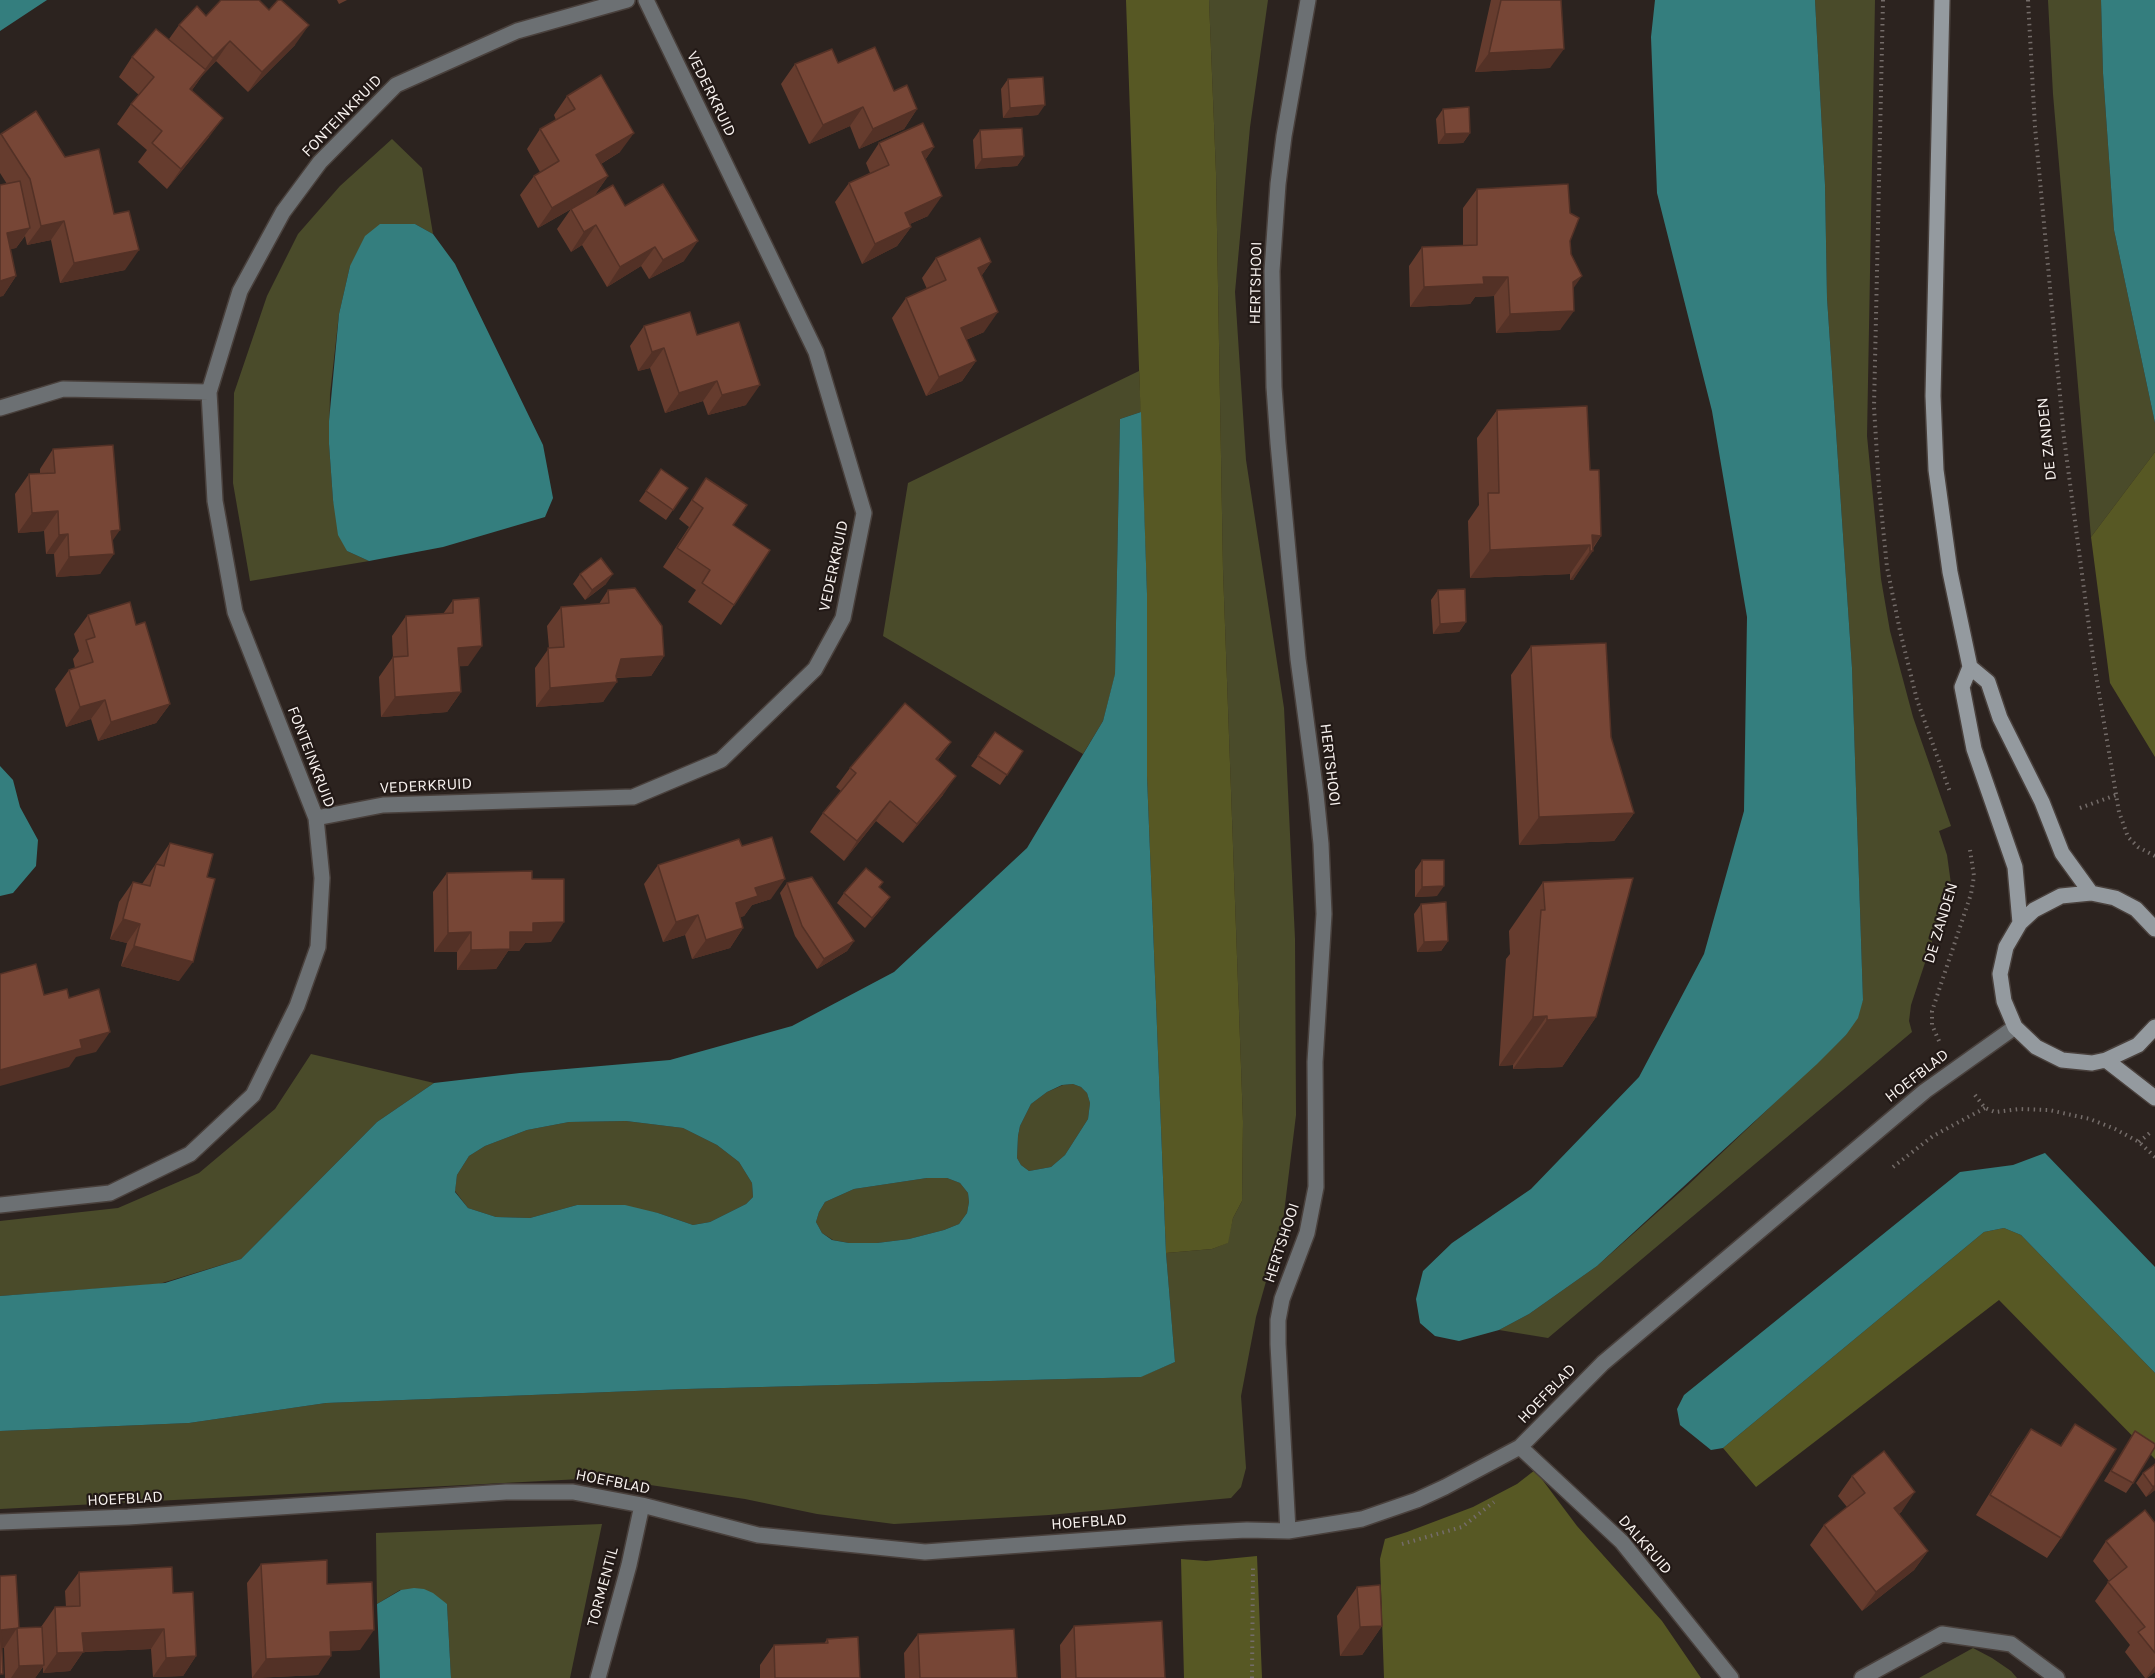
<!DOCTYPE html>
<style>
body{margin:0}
canvas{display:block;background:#2c231f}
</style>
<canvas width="2155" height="1678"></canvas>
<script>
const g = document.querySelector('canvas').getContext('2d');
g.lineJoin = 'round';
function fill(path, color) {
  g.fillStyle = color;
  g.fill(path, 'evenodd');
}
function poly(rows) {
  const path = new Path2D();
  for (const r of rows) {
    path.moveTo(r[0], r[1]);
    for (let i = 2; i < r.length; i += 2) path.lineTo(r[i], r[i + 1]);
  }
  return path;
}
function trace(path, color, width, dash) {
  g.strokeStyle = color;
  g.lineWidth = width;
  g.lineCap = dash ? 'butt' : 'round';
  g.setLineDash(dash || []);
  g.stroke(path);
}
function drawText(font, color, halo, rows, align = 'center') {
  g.font = font + ' Karla,sans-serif';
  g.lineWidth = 4.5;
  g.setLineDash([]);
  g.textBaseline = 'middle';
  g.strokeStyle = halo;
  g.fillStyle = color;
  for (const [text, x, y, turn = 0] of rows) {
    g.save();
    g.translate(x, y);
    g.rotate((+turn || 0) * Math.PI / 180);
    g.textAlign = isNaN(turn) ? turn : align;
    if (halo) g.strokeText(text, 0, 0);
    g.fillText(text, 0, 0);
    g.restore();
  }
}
const green = poly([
 [1209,0,1268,0,1250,127,1235,292,1246,460,1284,708,1295,939,1296,1115,1283,1221,1256,1317,1241,1396,1246,1468,1241,1487,1231,1498,1049,1515,894,1524,817,1514,745,1499,630,1482,581,1479,0,1509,0,1431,189,1423,326,1403,686,1389,1140,1377,1175,1362,1166,1253,1212,1249,1227,1243,1233,1218,1242,1201,1243,1122,1223,570,1216,173],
 [1815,0,1875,0,1867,436,1881,579,1890,631,1913,717,1951,826,1939,831,1947,855,1951,884,1911,1005,1909,1021,1912,1032,1548,1338,1499,1330,1529,1314,1597,1266,1688,1185,1846,1035,1863,1000,1852,668,1827,298,1825,185],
 [2048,0,2101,0,2103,73,2114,230,2155,423,2155,452,2091,537,2053,94],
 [392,139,422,168,433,234,415,224,350,266,339,314,330,394,329,444,333,500,347,551,369,561,250,581,233,483,234,393,267,296,298,234,340,186],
 [1139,371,1141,412,1120,419,1115,675,1103,721,1083,754,883,636,908,483],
 [311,1054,434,1083,377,1122,241,1259,159,1284,0,1296,0,1221,118,1208,199,1173,275,1109],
 [1073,1084,1081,1087,1087,1093,1090,1103,1088,1119,1065,1155,1051,1167,1029,1171,1021,1165,1017,1158,1018,1136,1020,1126,1031,1104,1047,1092,1063,1085],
 [626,1121,683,1128,717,1145,739,1162,752,1183,753,1197,746,1204,710,1222,693,1225,658,1213,577,1205,530,1218,496,1217,468,1208,455,1191,457,1175,469,1156,485,1146,527,1130,569,1122],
 [927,1178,947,1178,960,1183,968,1193,969,1202,967,1213,959,1224,944,1230,909,1239,877,1243,849,1243,833,1240,822,1233,816,1222,819,1212,825,1202,854,1189],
 [602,1524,570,1678,451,1678,447,1604,400,1590,377,1604,376,1533],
 [1973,1648,1992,1658,2011,1671,2017,1678,1919,1678]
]);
const forest = poly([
 [1126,0,1209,0,1216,173,1223,570,1243,1122,1242,1201,1233,1218,1228,1243,1212,1249,1166,1253,1147,776,1147,594],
 [2155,452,2155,757,2110,683,2091,537],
 [2004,1228,2021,1235,2155,1373,2155,1459,1999,1300,1756,1487,1723,1448,1984,1232],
 [1535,1470,1577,1526,1662,1621,1701,1678,1384,1678,1380,1559,1385,1539,1407,1532,1473,1507,1517,1484],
 [1257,1556,1262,1678,1184,1678,1181,1559,1206,1561]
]);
const water = poly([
 [0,0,47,0,0,31],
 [1655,0,1815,0,1825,185,1827,298,1852,668,1863,1000,1858,1018,1846,1035,1817,1064,1597,1266,1529,1314,1499,1330,1459,1341,1435,1336,1420,1323,1416,1299,1423,1271,1452,1243,1531,1189,1639,1077,1704,954,1744,811,1747,617,1712,411,1657,193,1651,37],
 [2101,0,2155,0,2155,423,2114,230,2103,73],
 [380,224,415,224,433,234,455,264,543,445,553,498,545,517,443,547,369,561,347,551,338,535,333,500,329,444,329,421,339,314,350,266,365,236],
 [1141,412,1147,594,1147,776,1166,1253,1175,1362,1141,1377,686,1389,326,1403,189,1423,0,1431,0,1296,165,1283,241,1259,377,1122,434,1083,520,1073,670,1060,792,1026,894,972,1027,848,1103,721,1115,674,1120,419],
 [1073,1084,1081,1087,1087,1093,1090,1103,1088,1119,1065,1155,1051,1167,1029,1171,1021,1165,1017,1158,1018,1136,1020,1126,1031,1104,1047,1092,1062,1085],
 [626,1121,683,1128,717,1145,739,1162,752,1183,753,1197,746,1204,710,1222,693,1225,658,1213,625,1205,577,1205,530,1218,496,1217,468,1208,455,1192,457,1175,469,1156,485,1146,527,1130,569,1122],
 [927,1178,947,1178,960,1183,968,1193,969,1202,967,1213,959,1224,944,1230,909,1239,877,1243,849,1243,832,1240,822,1233,816,1222,819,1212,825,1202,854,1189],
 [0,766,13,780,20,807,38,840,36,866,13,893,0,896],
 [2045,1153,2155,1267,2155,1373,2021,1235,2004,1228,1984,1232,1723,1448,1711,1450,1680,1425,1677,1409,1684,1395,1960,1172,2013,1165],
 [414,1588,424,1589,433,1593,447,1604,451,1678,380,1678,377,1604,401,1590]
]);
const path = poly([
 [1883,0,1874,407,1879,488,1887,567,1900,631,1917,700,1950,792],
 [2028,0,2035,127,2064,438,2093,657,2119,812,2128,837,2138,847,2155,856],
 [2080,808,2116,795],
 [1939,1041,1932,1025,1932,1011,1971,894,1974,876,1970,850],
 [1975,1095,1985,1108,1995,1112,2019,1109,2049,1110,2090,1119,2115,1129,2139,1142,2155,1157],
 [2139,1142,2152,1131],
 [1893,1167,1933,1136,1985,1108],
 [1402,1544,1462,1527,1494,1502],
 [1252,1678,1253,1565]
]);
const minor = poly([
 [0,408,63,389,209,392],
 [316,818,383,805,633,797,721,760,815,669,843,618,864,513,816,352,646,0],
 [0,1205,110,1193,190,1154,253,1095,297,1006,318,947,322,878,316,818,235,612,215,501,209,392,240,291,283,212,320,162,396,85,517,31,627,0],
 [1520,1447,1622,1542,1731,1678],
 [0,1522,128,1517,506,1492,573,1492,642,1505,758,1535,925,1552,1187,1533,1247,1530,1288,1531,1362,1519,1417,1500,1445,1487,1520,1447,1603,1363,1925,1091,2015,1027],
 [1288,1531,1278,1344,1278,1320,1282,1299,1307,1233,1316,1187,1315,1062,1324,914,1321,844,1316,794,1298,659,1278,443,1274,387,1272,271,1278,184,1284,136,1308,0],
 [598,1678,629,1565,642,1505],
 [1862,1678,1942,1634,2011,1644,2057,1678]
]);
const secondary = poly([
 [1942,0,1933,396,1936,470,1950,572,1970,667,1962,687,1974,749,2015,867,2020,923],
 [1970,667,1988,682,2000,718,2042,802,2062,853,2091,893],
 [2155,929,2136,909,2115,898,2091,893,2061,896,2034,910,2020,923,2006,947,2000,974,2004,1001,2015,1027,2036,1047,2062,1060,2092,1063,2106,1060,2138,1045,2155,1027],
 [2106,1060,2155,1098]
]);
const wall = poly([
 [337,0,347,0,339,4],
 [1491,0,1561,0,1550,68,1475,72],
 [269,10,295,45,248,92,216,61,202,76,192,90,209,137,167,189,138,162,147,150,117,124,131,104,139,95,119,77,132,57,169,39,179,25,206,16],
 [795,64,894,91,917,109,904,129,859,149,850,126,809,144,781,84],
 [1008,79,1038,115,1003,118,1001,89],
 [567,96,620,152,601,164,608,176,594,196,538,228,520,195,534,176,540,172,527,149,540,129,556,120,554,115],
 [1443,109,1470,133,1463,143,1438,144,1436,119],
 [980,130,1024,156,1017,166,975,169,973,140],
 [1,134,125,270,60,283,51,240,27,245,25,236,16,248,10,249,16,276,3,296,7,184,0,173,0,135],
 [879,143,934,147,925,160,928,216,910,224,911,227,897,246,862,264,835,202,849,183,870,173,866,163],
 [1477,189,1570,241,1573,289,1560,330,1496,333,1494,296,1475,297,1470,304,1410,307,1409,266,1422,247,1463,246,1463,208],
 [625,206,684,261,649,279,641,266,607,287,582,245,571,252,557,229,571,209],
 [936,258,991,262,982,275,984,332,966,340,976,361,962,381,926,396,892,318,906,298,927,289,922,278],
 [644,326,697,335,746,405,708,415,703,401,665,413,650,368,638,371,630,346],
 [1497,410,1590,470,1601,536,1573,580,1570,580,1570,574,1470,578,1468,521,1479,505,1477,438],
 [53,449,112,541,100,574,56,577,54,554,46,554,44,531,18,533,15,494,29,474,40,474,40,469],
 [661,469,688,488,666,520,639,501],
 [706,478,733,525,734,605,721,625,688,602,696,590,663,567,689,527,679,519],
 [580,574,606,584,585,600,573,584],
 [608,590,664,656,651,676,616,678,603,702,536,707,535,668,549,648,547,626,561,607,599,604],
 [1438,590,1466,622,1459,632,1433,634,1431,600],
 [453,600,468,666,459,666,461,692,447,712,381,717,379,677,393,657,392,636,406,616,443,614],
 [88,615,136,625,170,704,156,723,98,741,91,719,66,727,55,689,69,670,75,668,73,659,79,651,74,634],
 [1531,646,1611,737,1634,813,1614,841,1519,845,1511,675],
 [995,732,1023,751,1000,785,971,766],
 [951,742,938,760,943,795,903,843,876,821,844,861,810,832,823,813,841,791,836,787,850,768],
 [170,843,179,981,121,966,127,943,110,939,119,902,133,882,142,884],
 [742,846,771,899,752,905,744,916,740,917,743,928,730,948,692,959,685,935,663,942,644,884,658,865],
 [1422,860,1437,896,1415,897,1415,870],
 [447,873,532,879,551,942,525,943,519,951,508,951,496,969,457,970,457,952,434,952,433,892],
 [1543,882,1596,1017,1562,1067,1513,1069,1513,1065,1499,1066,1506,959,1510,954,1509,931],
 [787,883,854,941,847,951,817,969,795,936,780,893],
 [879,887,890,897,883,907,865,928,837,903,844,893],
 [1421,904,1448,941,1441,951,1417,952,1414,914],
 [2075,1424,2061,1538,2047,1558,1976,1515,2017,1449,2031,1429,2060,1446],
 [2135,1431,2133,1483,2126,1493,2104,1481],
 [2155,1464,2155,1490,2146,1497,2136,1483,2143,1473],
 [1852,1476,1902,1511,1899,1514,1928,1551,1914,1570,1862,1611,1810,1545,1824,1525,1847,1507,1838,1496],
 [2155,1523,2155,1672,2147,1678,2145,1678,2125,1652,2130,1645,2095,1601,2109,1581,2093,1561,2106,1541],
 [261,1564,327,1584,360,1650,331,1651,318,1675,252,1678,247,1583],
 [79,1572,173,1593,196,1656,183,1676,153,1677,151,1649,83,1652,70,1671,43,1673,43,1667,35,1678,5,1678,4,1648,2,1648,0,1576,19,1628,41,1627,55,1607,66,1607,65,1591],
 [1357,1587,1382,1626,1362,1655,1340,1656,1337,1616],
 [1074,1626,1165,1678,1061,1678,1060,1645],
 [918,1634,1017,1678,905,1678,904,1653],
 [827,1639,860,1678,760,1678,760,1665,774,1645,824,1644]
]);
const shadedWall = poly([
 [309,25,295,45,248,92,262,72],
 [230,41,216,61,202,76,192,90,176,109,213,58],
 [1564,49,1550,68,1475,72,1489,53],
 [1045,105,1038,115,1003,118,1010,108],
 [863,107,850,126,809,144,823,125],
 [917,109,904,129,859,149,873,129],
 [223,118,209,137,167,189,181,169],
 [634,133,620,152,582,175,596,155],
 [1470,133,1463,143,1438,144,1445,134],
 [934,147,920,167,922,152],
 [1024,156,1017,166,975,169,982,159],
 [608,176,594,196,538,228,552,208],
 [942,196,928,216,891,232,905,213],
 [64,221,51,240,27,245,41,226],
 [596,225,582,245,571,252,584,232],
 [911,227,897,246,862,264,875,244],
 [30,228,16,248,0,251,7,233],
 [698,241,684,261,649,279,663,260],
 [655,247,641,266,607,287,620,267],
 [139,250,125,270,60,283,74,263],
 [991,262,977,282,978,268],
 [16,276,3,296,0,297,0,281],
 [1582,276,1568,296,1573,282],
 [1483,277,1508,277,1494,296,1475,297,1470,304,1410,307,1424,287],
 [1574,311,1560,330,1496,333,1510,314],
 [998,312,984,332,947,348,961,328],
 [664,348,650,368,638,371,652,352],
 [976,361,962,381,926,396,939,377],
 [717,381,703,401,665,413,679,393],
 [760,385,746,405,708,415,722,395],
 [58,511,44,531,18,533,32,513],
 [120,530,106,550,111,531],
 [68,534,54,554,46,554,59,535],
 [1592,535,1601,536,1590,551,1590,545,1570,574,1470,578,1490,550],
 [1590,551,1593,551,1573,580,1570,580],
 [114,554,100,574,56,577,69,557],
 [613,574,606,584,585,600,592,590],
 [1466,622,1459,632,1433,634,1440,624],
 [482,646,468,666,444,667,458,648],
 [664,656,651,676,607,678,621,659],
 [617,682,603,702,536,707,550,688],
 [461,692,447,712,381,717,395,697],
 [105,700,91,719,66,727,80,707],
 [170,704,156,723,98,741,111,722],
 [951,742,937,761,936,759],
 [956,776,943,795,903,843,917,824],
 [890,801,876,821,844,861,857,841],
 [1634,813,1614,841,1519,845,1539,817],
 [785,879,771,899,752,905,744,916,722,923,736,903,755,888],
 [1444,886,1437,896,1415,897,1422,887],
 [890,897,883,907,865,928,872,918],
 [698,915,685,935,663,942,676,922],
 [123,919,140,924,127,943,110,939],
 [564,922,551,942,525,943,519,951,508,951,496,969,457,970,471,950,510,932,533,923],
 [743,928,730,948,692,959,706,940],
 [471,932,457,952,434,952,448,933],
 [854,941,847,951,817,969,824,959],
 [1448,941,1441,951,1417,952,1424,942],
 [134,946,193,962,179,981,121,966],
 [1547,1016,1513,1065,1499,1066,1533,1017],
 [1596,1017,1562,1067,1513,1069,1547,1020],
 [110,1032,96,1052,76,1057,69,1067,0,1086,0,1070,80,1040],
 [2155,1485,2155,1490,2146,1497,2153,1487],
 [1915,1492,1902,1511,1880,1528,1894,1508],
 [1928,1551,1914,1570,1862,1611,1876,1592],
 [1382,1626,1362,1655,1340,1656,1360,1627],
 [17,1628,4,1648,0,1648,1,1630],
 [164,1629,151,1649,83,1652,70,1671,43,1673,57,1653,82,1633],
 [374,1630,360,1650,316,1652,330,1632],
 [196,1656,183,1676,153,1677,166,1658],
 [331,1656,318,1675,252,1678,266,1659],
 [44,1665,35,1678,11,1678,19,1666],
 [2155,1666,2155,1672,2146,1678]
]);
const building = poly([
 [221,0,259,0,269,10,278,0,281,0,309,25,262,72,230,41,213,58,179,25,197,6,206,16,221,0],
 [1501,0,1561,0,1564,49,1489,53,1501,0],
 [156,29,206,70,190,89,223,118,181,169,152,143,162,131,131,104,154,77,132,57,156,29],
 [875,47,894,91,907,85,917,109,873,129,863,107,823,125,795,64,832,49,838,63,875,47],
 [601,75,634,133,596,155,608,176,552,208,534,176,559,161,540,129,575,109,567,96,601,75],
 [1043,77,1045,105,1010,108,1008,79,1043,77],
 [1469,107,1470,133,1445,134,1443,109,1469,107],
 [36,111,65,157,99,149,114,214,129,211,139,250,74,263,64,221,41,226,30,179,1,134,36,111],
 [923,123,934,147,922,152,942,196,905,213,911,227,875,244,849,183,889,165,879,143,923,123],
 [1022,128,1024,156,982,159,980,130,1022,128],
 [20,181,30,228,7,233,16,276,0,281,0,185,20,181],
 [663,184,698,241,663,260,655,247,620,267,596,225,584,232,571,209,613,185,625,206,663,184],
 [1568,184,1570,213,1579,218,1570,241,1571,254,1582,276,1573,282,1574,311,1510,314,1508,277,1483,277,1484,284,1424,287,1422,247,1477,245,1477,189,1568,184],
 [980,238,991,262,978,268,998,312,961,328,976,361,939,377,906,298,946,280,936,258,980,238],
 [690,312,697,335,739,322,760,385,722,395,717,381,679,393,664,348,652,352,644,326,690,312],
 [1587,406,1590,470,1599,470,1601,536,1592,535,1593,551,1590,551,1590,545,1490,550,1488,493,1499,493,1497,410,1587,406],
 [113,445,120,530,111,531,114,554,69,557,68,534,59,535,58,511,32,513,29,474,55,473,53,449,113,445],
 [661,469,688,488,673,510,646,491,661,469],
 [706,478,747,505,733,525,770,550,734,605,702,583,710,570,677,548,703,508,692,500,706,478],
 [601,558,613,574,592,590,580,574,601,558],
 [635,588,662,626,664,656,621,659,616,676,617,682,550,688,548,648,564,647,561,607,609,603,608,590,635,588],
 [1465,589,1466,622,1440,624,1438,590,1465,589],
 [479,598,482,646,458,648,461,692,395,697,393,657,408,656,406,616,453,613,453,600,479,598],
 [130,602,136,625,145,622,170,704,111,722,105,700,80,707,69,670,93,662,86,640,95,637,88,615,130,602],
 [1606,643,1611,737,1634,813,1539,817,1531,646,1606,643],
 [905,703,951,742,936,759,956,776,917,824,890,801,857,841,823,813,856,773,850,768,905,703],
 [995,732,1023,751,1007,775,978,756,995,732],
 [772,837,785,879,755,888,758,896,736,903,743,928,706,940,698,915,676,922,658,865,739,839,742,846,772,837],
 [170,843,213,854,207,877,215,879,193,962,134,946,140,924,123,919,133,882,150,886,156,864,164,866,170,843],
 [1422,860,1444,860,1444,886,1422,887,1422,860],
 [866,868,883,882,879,887,890,897,872,918,844,893,866,868],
 [532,871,532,879,564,879,564,922,533,923,533,932,510,932,510,949,471,950,471,932,448,933,447,873,532,871],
 [812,877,854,941,824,959,802,926,787,883,812,877],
 [1633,878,1596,1017,1547,1020,1547,1016,1533,1017,1541,910,1545,910,1543,882,1633,878],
 [1446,902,1448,941,1424,942,1421,904,1446,902],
 [36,964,44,995,67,989,69,998,99,989,110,1032,80,1040,82,1048,0,1070,0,974,36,964],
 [2075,1424,2116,1449,2061,1538,1990,1495,2031,1429,2061,1446,2075,1424],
 [2135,1431,2155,1444,2155,1447,2133,1483,2111,1471,2135,1431],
 [1884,1451,1915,1492,1894,1508,1928,1551,1876,1592,1824,1525,1865,1493,1852,1476,1884,1451],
 [2155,1464,2155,1485,2153,1487,2143,1473,2155,1464],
 [2145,1510,2155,1523,2155,1653,2138,1632,2145,1627,2108,1582,2127,1567,2106,1541,2145,1510],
 [327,1560,327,1584,372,1582,374,1630,330,1632,331,1656,266,1659,261,1564,327,1560],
 [172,1567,173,1593,193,1592,196,1656,166,1658,164,1629,82,1633,84,1652,57,1653,55,1607,80,1606,79,1572,172,1567],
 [16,1575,19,1628,1,1630,3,1674,0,1674,0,1576,16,1575],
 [1380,1585,1382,1626,1360,1627,1357,1587,1380,1585],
 [1162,1621,1165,1678,1076,1678,1074,1626,1162,1621],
 [42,1627,44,1665,19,1666,17,1628,42,1627],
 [1014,1629,1017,1678,920,1678,918,1634,1014,1629],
 [858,1637,860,1678,775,1678,774,1645,828,1643,827,1639,858,1637]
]);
const streetNames = [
 ["VEDERKRUID",711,94,64],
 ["FONTEINKRUID",342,116,-46],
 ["HERTSHOOI",1256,283,-89],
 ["DE ZANDEN",2047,439,-96],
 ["VEDERKRUID",834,566,-78],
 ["FONTEINKRUID",311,757,69],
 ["HERTSHOOI",1330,765,83],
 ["VEDERKRUID",426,786,-3],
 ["DE ZANDEN",1941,923,-73],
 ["HOEFBLAD",1917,1076,-38],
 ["HERTSHOOI",1282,1243,-72],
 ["HOEFBLAD",1547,1394,-46],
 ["HOEFBLAD",613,1482,11],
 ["HOEFBLAD",125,1499,-3],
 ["HOEFBLAD",1089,1522,-4],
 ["DALKRUID",1645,1545,49],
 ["TORMENTIL",603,1587,-75]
];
fill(green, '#4a4b2a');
fill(forest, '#575824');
fill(water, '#347e7e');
trace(minor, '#49403c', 18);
trace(secondary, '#49403c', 18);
trace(path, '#746c69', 4, [1.5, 4.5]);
trace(minor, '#6c7073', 15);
trace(secondary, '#949a9f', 15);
fill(wall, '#663c2e');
fill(shadedWall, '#533126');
fill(building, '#774636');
trace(building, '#533126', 1.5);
drawText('16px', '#f9f3f0', '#221916', streetNames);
</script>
